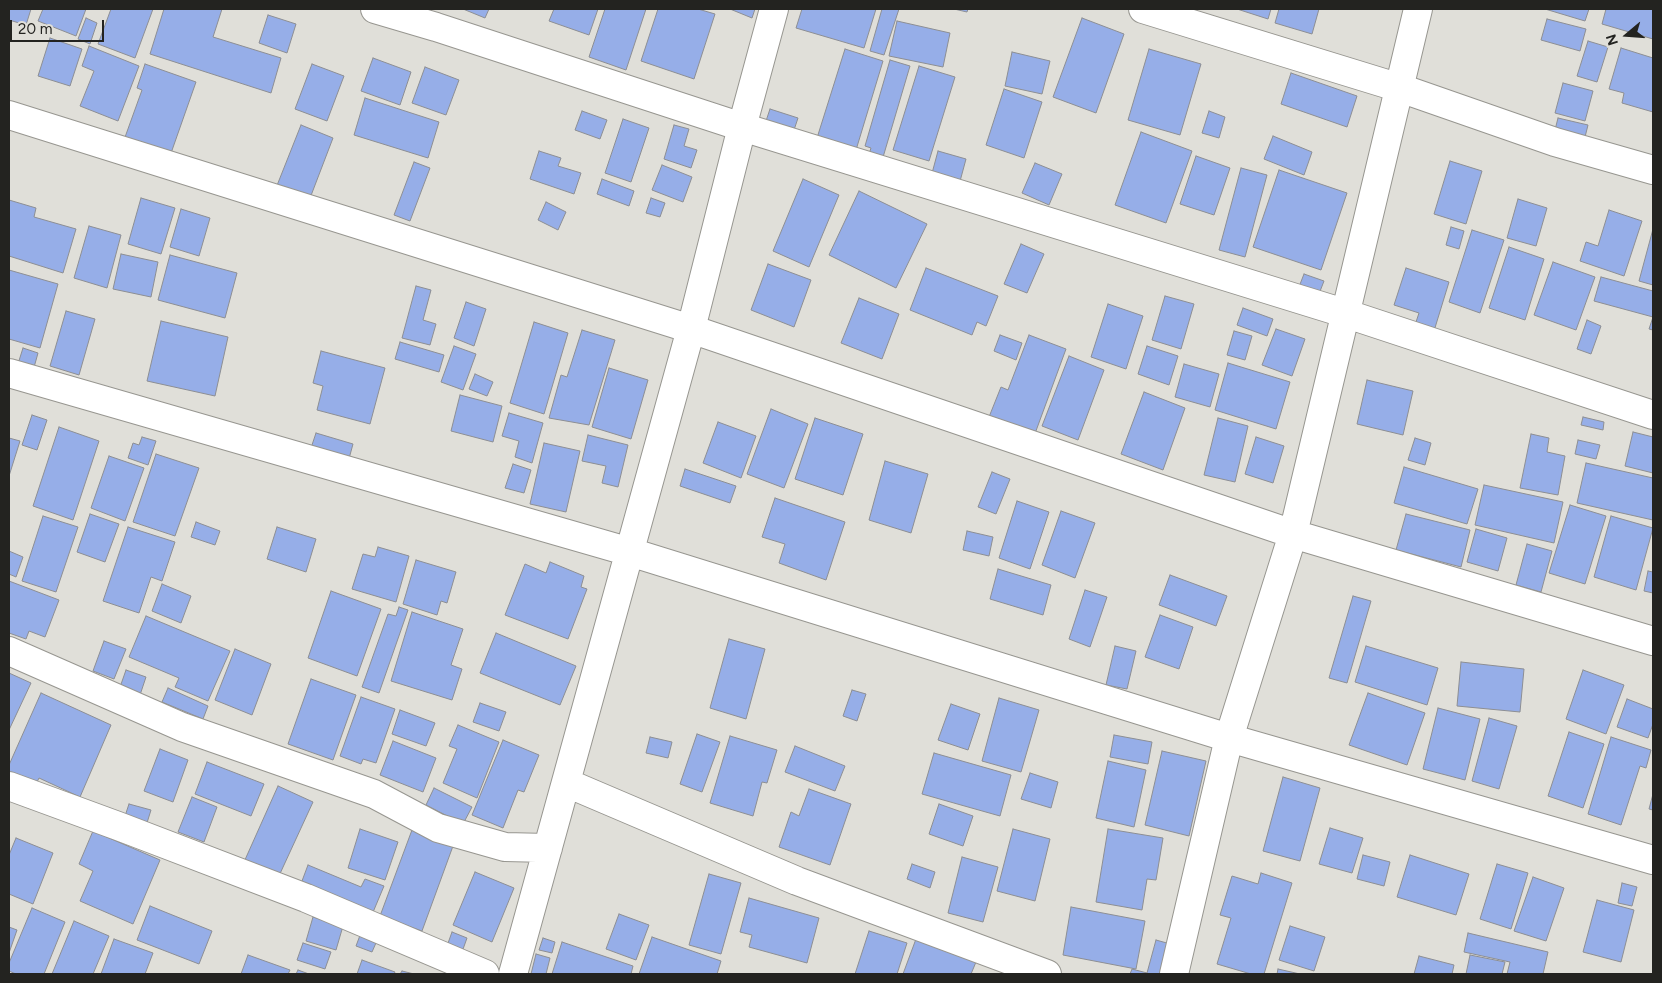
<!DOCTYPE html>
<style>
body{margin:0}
#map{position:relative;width:1662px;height:983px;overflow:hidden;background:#e0dfd9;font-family:Figtree,sans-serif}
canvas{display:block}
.frame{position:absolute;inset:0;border:10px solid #232320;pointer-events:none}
.north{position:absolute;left:1602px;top:10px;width:50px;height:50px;-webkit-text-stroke:4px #e0dfd9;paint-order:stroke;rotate:252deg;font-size:14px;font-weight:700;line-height:20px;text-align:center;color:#232320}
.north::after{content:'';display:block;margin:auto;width:18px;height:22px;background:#232320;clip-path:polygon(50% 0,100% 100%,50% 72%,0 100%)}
.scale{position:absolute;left:10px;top:20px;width:94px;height:22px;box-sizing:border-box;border:2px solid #232320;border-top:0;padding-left:6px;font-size:15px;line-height:18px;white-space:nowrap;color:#232320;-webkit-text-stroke:4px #e0dfd9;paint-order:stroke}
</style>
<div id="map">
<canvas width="1662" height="983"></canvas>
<div class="frame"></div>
<div class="north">N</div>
<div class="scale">20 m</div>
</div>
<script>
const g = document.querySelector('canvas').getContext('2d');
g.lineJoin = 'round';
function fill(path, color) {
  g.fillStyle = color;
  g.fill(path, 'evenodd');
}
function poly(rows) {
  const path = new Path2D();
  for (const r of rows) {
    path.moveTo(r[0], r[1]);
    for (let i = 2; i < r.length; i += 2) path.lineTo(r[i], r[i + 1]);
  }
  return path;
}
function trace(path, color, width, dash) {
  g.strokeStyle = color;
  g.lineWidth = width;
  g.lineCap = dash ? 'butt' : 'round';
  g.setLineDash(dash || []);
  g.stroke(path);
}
const building = poly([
 [9,9,31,9,26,25,9,20,9,9],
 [43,9,86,9,76,36,38,21,43,9],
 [111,9,153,9,135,58,98,44,111,9],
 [164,9,222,9,213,37,281,58,271,93,150,54,164,9],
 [463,9,489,9,485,18,463,9],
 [554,9,598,9,589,35,549,21,554,9],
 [605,9,646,9,626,70,589,57,605,9],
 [658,9,698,9,715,14,694,79,641,61,658,9],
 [730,9,755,9,752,18,730,9],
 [802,9,876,9,864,48,796,28,802,9],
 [882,9,899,9,884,55,870,51,882,9],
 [954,9,968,9,967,12,954,9],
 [1237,9,1271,9,1268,19,1237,9],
 [1279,9,1319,9,1312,34,1275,23,1279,9],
 [1545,9,1589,9,1585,21,1545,9],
 [1606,9,1653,9,1653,39,1602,24,1606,9],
 [268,15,296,24,287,53,259,43,268,15],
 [86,18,97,23,90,44,78,39,86,18],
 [1082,18,1124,34,1096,113,1053,97,1082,18],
 [1547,19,1586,29,1580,51,1541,40,1547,19],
 [897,21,950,33,943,67,889,56,897,21],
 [50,38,82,49,70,86,38,76,50,38],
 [1588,41,1608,47,1597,82,1577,76,1588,41],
 [89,46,139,66,118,121,80,106,94,71,82,66,89,46],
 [1621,48,1653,58,1653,112,1622,103,1624,93,1609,89,1621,48],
 [845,49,883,61,856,150,817,138,845,49],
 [1149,49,1201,64,1180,135,1128,120,1149,49],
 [1012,52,1050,61,1042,94,1005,86,1012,52],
 [373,58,411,72,400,105,361,91,373,58],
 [890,60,910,66,881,164,867,160,871,148,865,146,890,60],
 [145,64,196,82,170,156,124,140,142,90,137,88,145,64],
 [312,64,344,76,327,121,295,109,312,64],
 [919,66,955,77,929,161,893,150,919,66],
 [425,67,459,80,446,115,412,103,425,67],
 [1291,73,1357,96,1347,127,1281,104,1291,73],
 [1563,83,1593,91,1585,121,1555,113,1563,83],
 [1004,89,1042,102,1024,158,986,145,1004,89],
 [365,98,439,122,428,158,354,135,365,98],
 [770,109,798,118,792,136,764,127,770,109],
 [582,111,607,120,600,139,575,130,582,111],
 [1209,111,1225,117,1219,138,1202,133,1209,111],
 [1558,118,1588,125,1585,137,1555,130,1558,118],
 [623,119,649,128,631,182,605,173,623,119],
 [301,125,333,138,307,206,274,193,301,125],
 [674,125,689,129,684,146,697,150,691,168,664,159,674,125],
 [1141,132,1192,151,1166,223,1115,205,1141,132],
 [1273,136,1312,152,1304,175,1264,159,1273,136],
 [539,151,561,158,558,166,581,173,574,194,530,179,539,151],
 [938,151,966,159,959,185,931,177,938,151],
 [1196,156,1230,168,1214,215,1180,204,1196,156],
 [1450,161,1482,171,1466,224,1434,214,1450,161],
 [414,162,430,168,410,221,394,215,414,162],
 [1035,163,1062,174,1049,205,1022,193,1035,163],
 [662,165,692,177,683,202,652,190,662,165],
 [1241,168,1267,175,1245,257,1219,250,1241,168],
 [1279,170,1347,193,1321,270,1253,247,1279,170],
 [602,179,634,191,629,206,597,194,602,179],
 [803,179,839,195,809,267,773,251,803,179],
 [859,191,927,224,896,288,829,255,859,191],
 [141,198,175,208,161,254,128,244,141,198],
 [651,198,665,203,660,217,646,213,651,198],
 [1518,199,1547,208,1536,246,1507,238,1518,199],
 [9,200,36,208,34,217,76,229,63,273,9,256,9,200],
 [546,202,566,212,558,230,538,220,546,202],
 [181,209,210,218,199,256,170,247,181,209],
 [1609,210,1642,221,1624,276,1580,261,1586,242,1598,246,1609,210],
 [89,226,121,235,107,288,74,278,89,226],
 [1451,227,1464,231,1459,249,1446,245,1451,227],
 [1653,229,1653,285,1639,281,1653,229],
 [1472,230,1504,240,1480,313,1449,302,1472,230],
 [1021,244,1044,254,1027,293,1004,284,1021,244],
 [1509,247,1544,259,1525,320,1489,308,1509,247],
 [121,254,158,262,151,297,113,289,121,254],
 [170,255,237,273,225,318,158,300,170,255],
 [1553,262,1595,277,1576,330,1534,315,1553,262],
 [768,264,811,280,794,327,751,310,768,264],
 [926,268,998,296,986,326,977,322,972,335,910,310,926,268],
 [1406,268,1449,282,1434,331,1415,325,1419,313,1394,305,1406,268],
 [9,270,58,284,40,348,9,339,9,270],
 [1304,274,1324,281,1317,299,1297,292,1304,274],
 [1601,277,1653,291,1653,330,1649,329,1653,317,1594,301,1601,277],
 [416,286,431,290,423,320,436,324,430,345,402,338,416,286],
 [1165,296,1194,304,1181,349,1152,340,1165,296],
 [859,298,899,314,882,359,841,343,859,298],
 [466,302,486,309,474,346,454,338,466,302],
 [1108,304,1143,316,1126,369,1091,357,1108,304],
 [1243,308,1273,319,1267,336,1237,325,1243,308],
 [66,311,95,319,79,375,50,366,66,311],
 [1587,320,1601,326,1591,354,1577,349,1587,320],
 [161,321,228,337,215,396,147,381,161,321],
 [534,322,568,333,544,414,510,403,534,322],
 [1276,329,1305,339,1292,376,1262,365,1276,329],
 [582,330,615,340,589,425,549,418,561,375,567,377,582,330],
 [1234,331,1252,336,1245,360,1227,355,1234,331],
 [1000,335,1022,343,1016,360,994,351,1000,335],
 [1029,335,1066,349,1033,439,987,422,1001,387,1008,390,1029,335],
 [400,342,444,355,439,372,395,359,400,342],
 [454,346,476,354,463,390,441,382,454,346],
 [1147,346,1178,356,1169,385,1138,374,1147,346],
 [23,348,38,353,33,371,17,367,23,348],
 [321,351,385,368,370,424,317,410,323,386,313,383,321,351],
 [1069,356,1104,370,1078,440,1042,426,1069,356],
 [1228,363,1290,382,1276,429,1215,410,1228,363],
 [1184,364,1219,374,1210,407,1175,397,1184,364],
 [609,368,648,380,631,439,592,427,609,368],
 [475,374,493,382,487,396,469,389,475,374],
 [1367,380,1413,391,1403,435,1357,424,1367,380],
 [1144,392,1185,408,1163,470,1121,454,1144,392],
 [460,395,502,406,493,442,451,431,460,395],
 [771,409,808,424,784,488,747,474,771,409],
 [509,413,543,423,532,463,515,457,519,441,502,436,509,413],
 [32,415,47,420,37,450,22,445,32,415],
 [1583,417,1604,422,1603,430,1581,425,1583,417],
 [815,418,863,434,843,495,795,479,815,418],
 [1218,418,1248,426,1235,482,1204,475,1218,418],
 [718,422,756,436,741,478,703,463,718,422],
 [59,427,99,441,73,520,33,506,59,427],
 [1633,432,1653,437,1653,473,1625,466,1633,432],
 [316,433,353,444,347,466,309,454,316,433],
 [1531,434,1549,438,1547,452,1565,456,1558,495,1520,488,1531,434],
 [588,435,628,445,618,487,602,483,606,466,582,461,588,435],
 [142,437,156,441,148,465,128,458,133,443,139,445,142,437],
 [1256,437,1284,446,1273,483,1245,474,1256,437],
 [9,438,20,441,9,476,9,438],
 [1415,438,1431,443,1425,465,1408,460,1415,438],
 [1578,440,1600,445,1596,459,1575,454,1578,440],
 [544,443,580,451,566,512,530,504,544,443],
 [156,454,199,468,175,536,133,522,156,454],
 [109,456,144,468,125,521,91,508,109,456],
 [885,461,928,474,911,533,869,520,885,461],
 [1586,463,1653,478,1653,520,1577,503,1586,463],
 [513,464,531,470,524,493,505,488,513,464],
 [1404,467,1478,489,1467,524,1394,503,1404,467],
 [685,469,736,486,730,503,680,486,685,469],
 [992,472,1010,479,996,514,978,507,992,472],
 [1484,485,1563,502,1554,543,1475,525,1484,485],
 [775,498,845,522,826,580,779,563,785,544,762,537,775,498],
 [1017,501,1049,512,1030,569,999,558,1017,501],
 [1570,505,1606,516,1585,584,1549,573,1570,505],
 [1061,511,1095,523,1075,578,1042,565,1061,511],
 [90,514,119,524,105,562,77,552,90,514],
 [1406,514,1470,530,1461,567,1396,550,1406,514],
 [43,516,78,527,56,592,22,581,43,516],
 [1611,516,1653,528,1636,590,1594,577,1611,516],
 [196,522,220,531,215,545,191,537,196,522],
 [128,527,175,542,162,581,151,577,139,613,103,601,128,527],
 [277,527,316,539,306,572,267,559,277,527],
 [1476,529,1507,538,1498,571,1467,562,1476,529],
 [967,531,993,537,989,556,963,550,967,531],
 [1527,544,1552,551,1541,592,1516,585,1527,544],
 [378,547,409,556,396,602,352,589,363,554,375,557,378,547],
 [9,551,23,557,16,577,9,574,9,551],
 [416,560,456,572,447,603,441,601,437,615,403,604,416,560],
 [550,562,584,576,581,587,587,589,568,639,505,615,525,564,546,573,550,562],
 [998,569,1051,585,1043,615,990,599,998,569],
 [1648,571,1653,572,1653,593,1644,591,1648,571],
 [1170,575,1227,596,1216,626,1159,605,1170,575],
 [9,581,59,600,45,637,29,631,26,639,9,633,9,581],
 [162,584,191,596,181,623,152,611,162,584],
 [1085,590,1107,597,1090,647,1069,639,1085,590],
 [331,591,381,609,357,676,308,658,331,591],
 [1353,596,1371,601,1347,683,1329,678,1353,596],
 [399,607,408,610,379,693,362,687,388,614,396,616,399,607],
 [412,612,463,629,451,665,462,669,452,700,391,681,412,612],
 [1160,615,1193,627,1179,669,1145,657,1160,615],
 [146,616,230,651,208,701,175,687,179,678,129,657,146,616],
 [496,633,576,666,560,705,480,673,496,633],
 [729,639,765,649,746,719,710,708,729,639],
 [104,641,126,649,114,679,93,671,104,641],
 [1115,646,1136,651,1127,689,1106,685,1115,646],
 [1366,646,1438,668,1427,705,1355,682,1366,646],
 [235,649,271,664,252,715,215,700,235,649],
 [1461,662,1524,669,1520,712,1457,706,1461,662],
 [126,670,146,677,139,698,119,690,126,670],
 [1583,670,1624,685,1606,734,1566,719,1583,670],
 [9,673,31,683,9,730,9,673],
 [311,679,356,695,333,760,288,744,311,679],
 [168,688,208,706,203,719,162,702,168,688],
 [852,690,866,694,857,721,843,716,852,690],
 [41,693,111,725,80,797,39,778,36,784,9,772,9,765,41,693],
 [1368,693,1425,713,1407,765,1349,745,1368,693],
 [361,697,395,709,376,763,363,759,361,764,340,756,361,697],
 [999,698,1039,710,1021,772,982,761,999,698],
 [1627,699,1653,709,1653,724,1648,738,1617,727,1627,699],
 [480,703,506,712,499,731,473,722,480,703],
 [951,704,980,714,968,750,938,740,951,704],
 [1438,708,1480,719,1465,780,1423,769,1438,708],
 [400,710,435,723,426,746,392,734,400,710],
 [1489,718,1517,726,1499,789,1472,781,1489,718],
 [458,725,499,742,477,798,443,783,457,749,449,746,458,725],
 [1569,732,1604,744,1583,808,1548,796,1569,732],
 [697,734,720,742,702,792,680,784,697,734],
 [1114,735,1152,742,1148,764,1110,757,1114,735],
 [730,736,777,750,767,783,762,782,753,816,710,803,730,736],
 [650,737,672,742,668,758,646,753,650,737],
 [1611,737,1651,750,1646,768,1640,766,1621,825,1588,814,1611,737],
 [503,740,539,755,524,792,518,790,503,828,472,815,503,740],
 [393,741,436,758,423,792,380,775,393,741],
 [795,746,845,766,835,791,785,772,795,746],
 [160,749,188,760,173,802,144,791,160,749],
 [1162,751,1206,761,1189,836,1145,825,1162,751],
 [934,753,1011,775,1000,816,922,794,934,753],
 [1108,761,1146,770,1134,827,1096,818,1108,761],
 [207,762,264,784,251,816,195,794,207,762],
 [1030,773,1058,782,1051,808,1021,799,1030,773],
 [1283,777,1320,788,1300,861,1263,851,1283,777],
 [278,786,313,802,278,878,244,862,278,786],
 [434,788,472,807,463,824,426,805,434,788],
 [809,789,851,804,830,865,779,847,791,812,799,816,809,789],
 [1653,794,1653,810,1649,809,1653,794],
 [192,797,217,807,204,842,178,832,192,797],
 [129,804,151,810,146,826,124,819,129,804],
 [939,804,973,816,963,846,929,834,939,804],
 [1330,828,1363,838,1352,873,1319,864,1330,828],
 [360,829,398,842,385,880,348,868,360,829],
 [1013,829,1050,839,1035,901,997,891,1013,829],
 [1108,829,1163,838,1156,880,1147,879,1142,910,1096,902,1108,829],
 [412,830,453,846,422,931,380,916,412,830],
 [93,831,160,860,133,924,80,901,93,871,79,864,93,831],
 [16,838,53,853,33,904,9,894,9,855,16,838],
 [1363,855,1390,862,1384,886,1357,879,1363,855],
 [1410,855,1469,874,1456,915,1397,897,1410,855],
 [962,857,998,867,983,922,948,913,962,857],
 [912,864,935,872,930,888,907,879,912,864],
 [1497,864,1528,873,1511,929,1480,919,1497,864],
 [308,865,361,887,365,879,384,886,371,917,299,889,308,865],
 [475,872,514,888,492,942,453,925,475,872],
 [1261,873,1292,883,1264,974,1251,974,1217,964,1231,918,1220,915,1232,876,1258,884,1261,873],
 [709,874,741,883,721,954,689,945,709,874],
 [1533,877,1564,888,1546,941,1514,931,1533,877],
 [1622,883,1637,887,1632,906,1618,903,1622,883],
 [749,898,819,918,807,963,749,947,752,935,740,932,749,898],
 [1597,900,1634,910,1621,962,1583,952,1597,900],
 [150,906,212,931,199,964,137,940,150,906],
 [1071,907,1145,921,1136,969,1063,955,1071,907],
 [32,908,65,922,44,974,16,974,9,971,9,963,32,908],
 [619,914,649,925,636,960,606,949,619,914],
 [313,917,343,926,336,950,306,941,313,917],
 [74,921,109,936,93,974,52,974,74,921],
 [1290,926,1325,937,1314,971,1279,960,1290,926],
 [9,927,17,930,9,953,9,927],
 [362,930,379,936,372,952,356,946,362,930],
 [869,931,907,943,897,974,855,974,869,931],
 [452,932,467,938,462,952,447,946,452,932],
 [1468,933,1548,952,1543,974,1507,974,1510,962,1464,952,1468,933],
 [652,937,721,961,717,974,639,974,652,937],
 [543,938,555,942,552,953,539,950,543,938],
 [114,939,153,953,145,974,101,974,114,939],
 [916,939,976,962,971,974,903,974,916,939],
 [1156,940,1174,945,1166,974,1130,974,1132,969,1147,973,1156,940],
 [562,942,633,966,631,974,552,974,562,942],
 [303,943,331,952,325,969,297,960,303,943],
 [536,954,550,958,546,974,531,974,536,954],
 [248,955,290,970,288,974,241,974,248,955],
 [1470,955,1505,962,1502,974,1466,974,1470,955],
 [1419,956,1454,965,1452,974,1414,974,1419,956],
 [362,960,395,972,394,974,357,974,362,960],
 [1278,969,1300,974,1277,974,1278,969],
 [298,970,309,974,296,974,298,970],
 [402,971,414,974,400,974,402,971]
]);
const minor = poly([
 [375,9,436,27,742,127,1344,313,1653,415],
 [1143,9,1400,88,1555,142,1653,170],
 [9,115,691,329,1293,534,1653,641],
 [9,373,630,552,1229,738,1653,860],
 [9,651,182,727,374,794,438,828,505,847,548,848],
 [567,783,797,881,1047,974],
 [9,786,118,826,306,898,485,974],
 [513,974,691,329,742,127,774,9],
 [1174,974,1229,738,1293,534,1418,9]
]);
fill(building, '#96aee8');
trace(building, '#8c8e93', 1);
trace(minor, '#979690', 30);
trace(minor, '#fff', 28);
</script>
